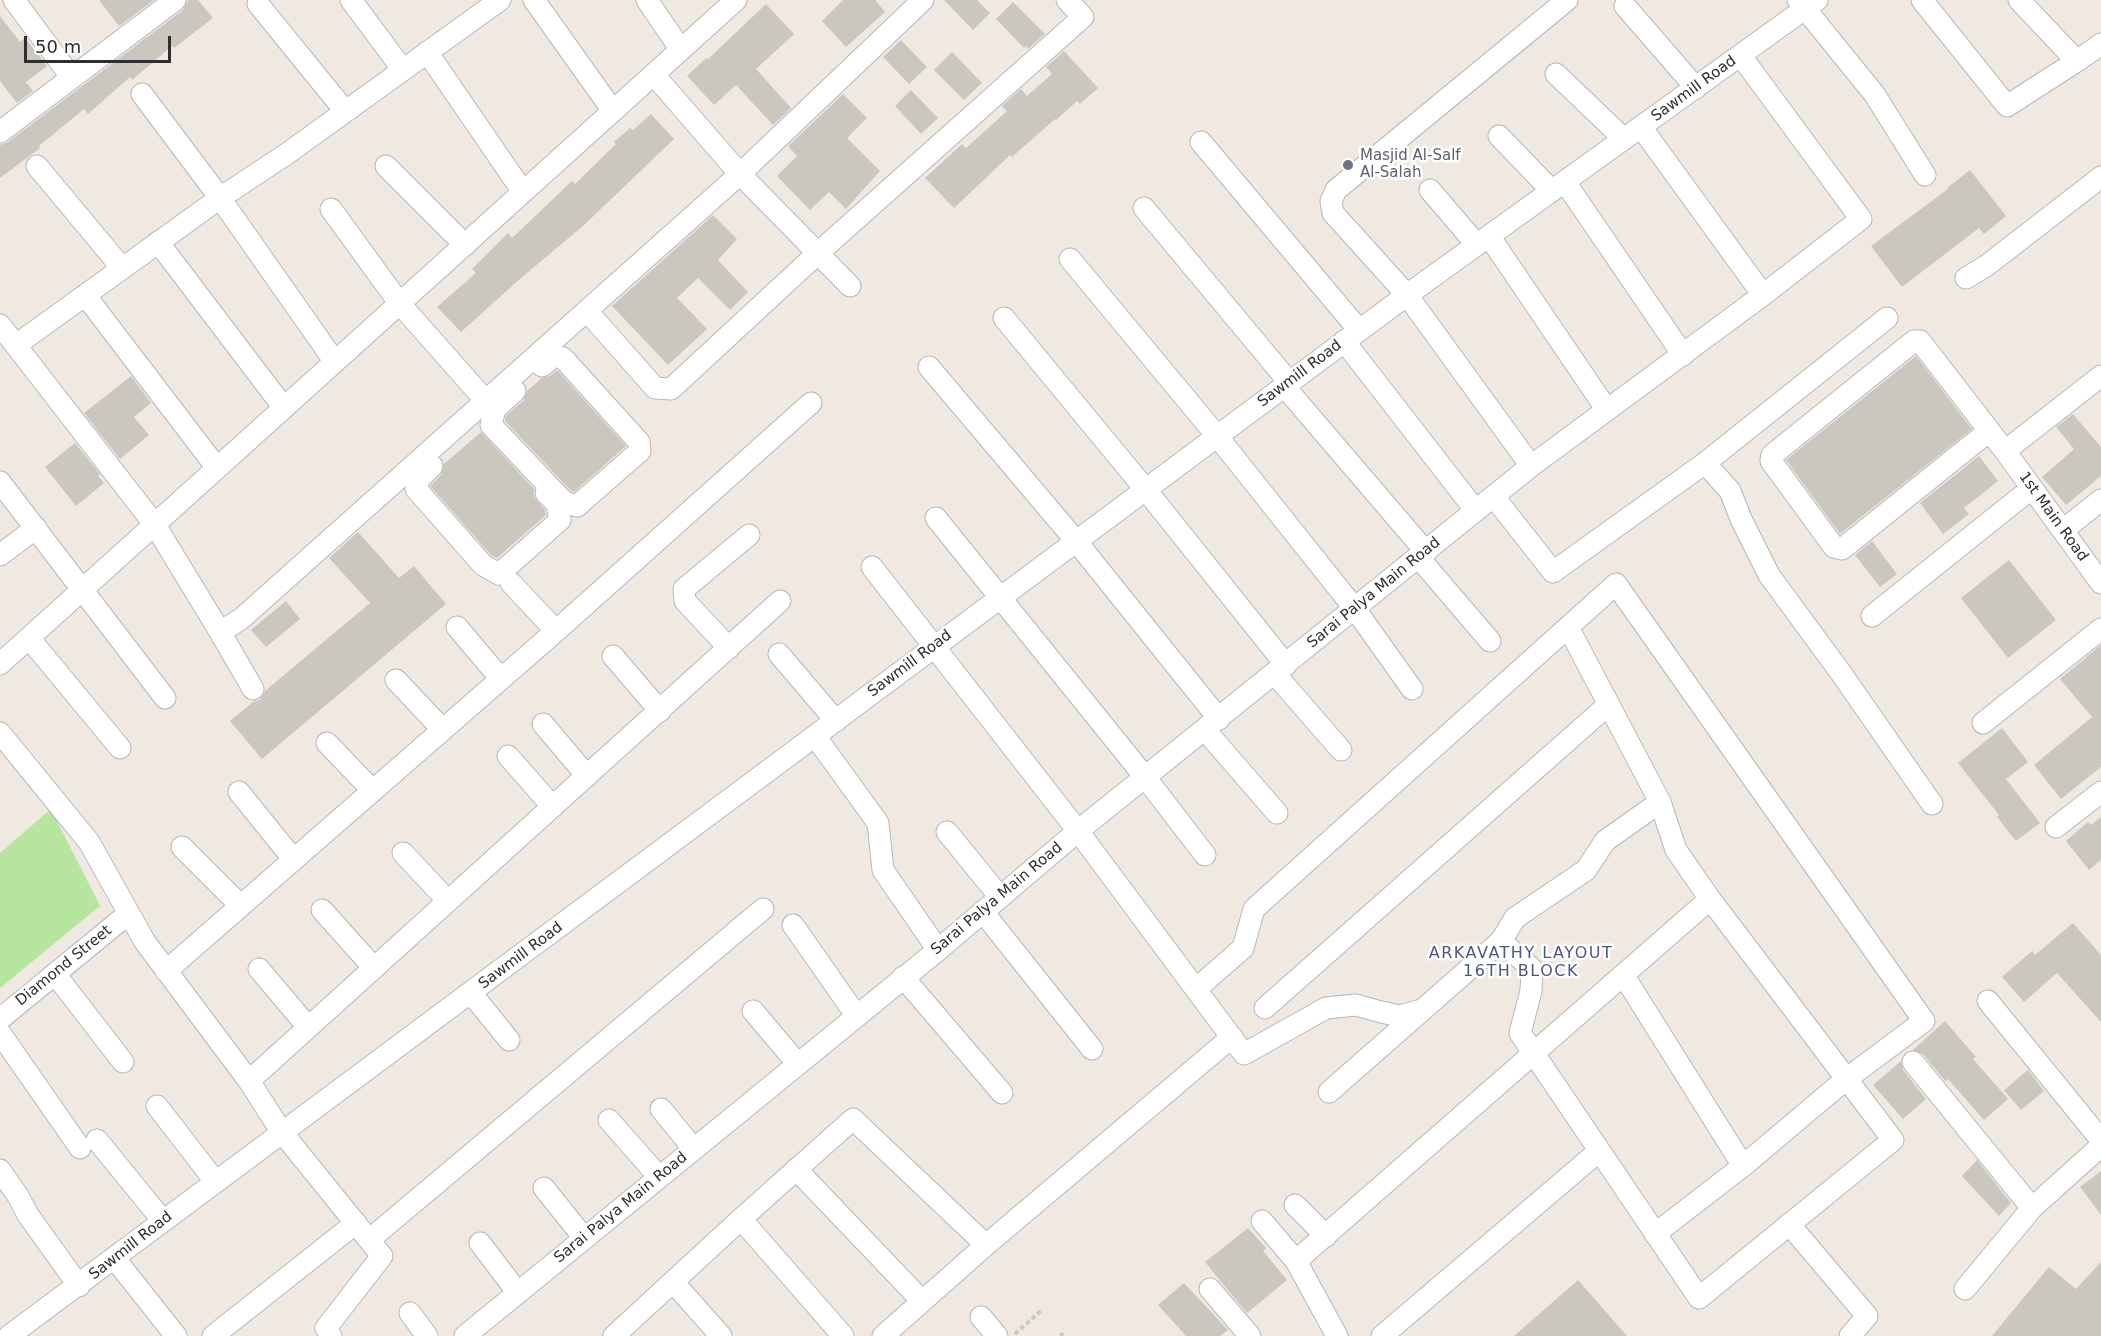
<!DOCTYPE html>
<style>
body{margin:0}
#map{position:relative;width:2101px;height:1336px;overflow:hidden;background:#efe9e1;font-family:"DejaVu Sans",sans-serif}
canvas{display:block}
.scale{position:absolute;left:24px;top:36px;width:147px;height:27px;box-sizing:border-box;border:3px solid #2e2e2e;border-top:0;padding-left:8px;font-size:18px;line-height:21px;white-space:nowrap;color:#2e2e2e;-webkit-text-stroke:4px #fff;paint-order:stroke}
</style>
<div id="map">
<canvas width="2101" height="1336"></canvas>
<div class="scale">50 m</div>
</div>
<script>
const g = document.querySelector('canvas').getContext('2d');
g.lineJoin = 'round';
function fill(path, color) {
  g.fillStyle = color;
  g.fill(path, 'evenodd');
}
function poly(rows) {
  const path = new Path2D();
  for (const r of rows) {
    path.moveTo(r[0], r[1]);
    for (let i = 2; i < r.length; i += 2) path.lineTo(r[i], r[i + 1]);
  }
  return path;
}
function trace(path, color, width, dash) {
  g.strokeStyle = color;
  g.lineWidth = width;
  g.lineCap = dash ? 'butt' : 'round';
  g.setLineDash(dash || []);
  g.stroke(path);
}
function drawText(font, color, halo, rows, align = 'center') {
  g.font = font + ' "DejaVu Sans",sans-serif';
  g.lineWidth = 5;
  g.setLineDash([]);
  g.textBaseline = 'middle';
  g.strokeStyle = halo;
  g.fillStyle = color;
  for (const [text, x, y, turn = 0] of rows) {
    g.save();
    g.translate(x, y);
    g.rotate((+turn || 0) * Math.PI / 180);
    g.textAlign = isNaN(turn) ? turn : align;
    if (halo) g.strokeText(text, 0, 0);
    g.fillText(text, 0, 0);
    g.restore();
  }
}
const green = poly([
 [51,809,100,906,0,988,0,853]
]);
const building = poly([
 [99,0,154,0,119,26],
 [188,0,198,0,213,18,174,48,172,46,132,80,130,77,88,114,84,109,39,146,40,148,0,178,0,145,8,142,183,10],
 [843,0,875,0,885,12,846,47,822,21],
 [944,0,977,0,990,13,973,30],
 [1013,2,1045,34,1028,49,1026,46,1024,48,996,19],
 [766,4,794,34,756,69,791,108,773,125,736,85,714,105,687,76,706,58,708,59],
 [0,16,20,42,25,38,47,66,26,82,33,91,17,103,0,81],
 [901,40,927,67,909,84,883,57],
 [1064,51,1098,88,1080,104,1077,101,1056,120,1055,119,1012,157,1010,155,954,208,925,178,962,144,966,148,1007,111,1002,106,1021,89,1027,96,1052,74,1046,67],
 [952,52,982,83,964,100,934,70],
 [911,90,938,118,921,134,895,106],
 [843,94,867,118,847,138,880,171,846,209,829,192,810,210,777,176,797,156,788,146],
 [651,114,674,139,583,226,521,278,461,332,437,307,476,273,472,269,508,233,512,238,572,181,575,184,616,144,614,142,630,128,633,130],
 [1970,170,2006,216,1984,234,1979,228,1902,287,1871,246,1948,189,1947,188],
 [713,215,737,239,718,260,748,292,730,310,698,278,677,298,707,329,668,365,612,306],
 [1916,356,1972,429,1840,534,1786,460],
 [557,370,626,446,574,492,571,491,505,421,506,416,524,400,527,391,542,378,550,376],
 [131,376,151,403,134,417,149,435,120,459,84,413],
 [2073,414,2101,447,2101,476,2066,505,2042,477,2074,449,2056,427],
 [481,432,534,489,534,497,545,510,546,515,497,558,491,555,430,486,441,475,444,464],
 [75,443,100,474,98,476,104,483,76,506,45,467],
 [1979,456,1998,481,1964,508,1969,514,1943,534,1920,503],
 [358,532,399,578,414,566,446,604,262,759,230,721,253,702,260,700,265,691,370,603,329,558],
 [1872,541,1897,574,1880,587,1855,555],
 [2009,560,2056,620,2008,658,1961,598],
 [286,601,300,619,266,647,251,630],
 [2101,645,2101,767,2061,799,2034,765,2092,717,2060,679],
 [2002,728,2028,762,2006,779,2040,823,2016,841,1997,817,1999,815,1958,763],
 [2101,817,2101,860,2089,870,2066,841,2088,822,2091,825],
 [2073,923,2101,955,2101,1022,2057,973,2024,1002,2002,977,2032,951,2035,955],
 [1945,1021,1976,1057,1973,1059,2008,1099,1984,1120,1948,1079,1945,1081,1923,1054,1913,1050],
 [1901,1061,1903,1070,1926,1099,1903,1119,1873,1085],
 [2028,1070,2044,1091,2021,1110,2004,1090],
 [1977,1160,2011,1203,1999,1216,1962,1176],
 [2101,1171,2101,1215,2080,1187],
 [1248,1228,1266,1248,1263,1251,1287,1280,1247,1313,1205,1262],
 [2101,1262,2101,1336,1992,1336,2049,1267,2076,1289],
 [1578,1280,1627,1336,1514,1336],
 [1184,1283,1228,1330,1220,1336,1186,1336,1158,1305]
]);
const path = poly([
 [1015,1334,1043,1309],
 [1060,1336,1064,1333]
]);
const minor = poly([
 [14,0,72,78],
 [351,0,403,70],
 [534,0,613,111],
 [647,0,681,50],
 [1798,0,1875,95,1925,175],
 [1922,0,2007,106,2080,59],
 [2019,0,2072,56,2080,59,2101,44],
 [258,4,345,111],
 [1625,6,1696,88],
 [427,52,523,192],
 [1556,74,1624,139],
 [654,75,740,174,850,286],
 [142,94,220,198,335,362],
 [1641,127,1763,295],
 [0,132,175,0],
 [1499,136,1552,191],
 [1201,142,1359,330],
 [37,166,122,268],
 [386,166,465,245],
 [1565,182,1683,355],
 [1430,190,1477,245],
 [1144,208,1289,382],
 [331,209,400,304,485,400],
 [1489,236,1607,410],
 [158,242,284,408],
 [1070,259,1217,436,1355,609,1412,689],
 [1966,278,1986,266,2101,177],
 [85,295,217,468],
 [587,311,655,388,671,389,818,253,1083,17,1067,0],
 [1004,318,1146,490,1286,665],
 [0,325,155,525,220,632,241,619,740,174,923,0],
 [1344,341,1476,511],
 [16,345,220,198,288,153,500,0],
 [929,367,1076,541,1219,719],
 [1284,386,1426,552],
 [515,391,495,409,491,425,564,502,577,506,640,451,639,442,563,358,554,356,542,366,535,357],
 [1989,431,1842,549,1834,547,1771,461,1772,455,1914,341,1920,341,2005,451,2101,583],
 [2005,451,2101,376],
 [1705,463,1730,491,1741,519,1769,575,1841,673,1932,804],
 [432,466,419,479,416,489,483,565,499,574,560,520,557,504,546,493],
 [1531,466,1407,295,1333,213,1331,201,1336,190,1567,0],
 [0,482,165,698],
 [1494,497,1553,572,1705,463,1887,318],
 [936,518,1145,777,1205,855],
 [2063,530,2101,500],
 [0,555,36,528],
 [1419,558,1490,641],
 [872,567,1078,831,1244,1054,1326,1008,1356,1005,1381,1012,1400,1016,1422,1010],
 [511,583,556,631],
 [1872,616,2032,488],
 [457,627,501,679],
 [220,632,253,689],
 [29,638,120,748],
 [729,648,685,601,684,589,749,535],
 [779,654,836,721],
 [613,656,660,711],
 [0,664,736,0],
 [1275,674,1341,750],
 [396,680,443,730],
 [1983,723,2101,629],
 [543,724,587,776],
 [1205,730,1277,813],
 [0,733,89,842,145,942,249,1081,281,1131,382,1256,326,1328,331,1336],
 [815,736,878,823,883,870,938,950],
 [327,743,373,791],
 [508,756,553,807],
 [239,792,294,860],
 [2056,827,2101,792],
 [947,832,1000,897],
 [182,847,241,906],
 [403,853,448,901],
 [322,910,374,968],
 [983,912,1092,1049],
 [793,925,856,1015],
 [1501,941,1532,969,1531,991,1520,1033,1699,1298,1893,1140,1710,899,1676,850,1660,802,1568,627],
 [259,969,308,1027],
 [166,971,556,631,811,403],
 [55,974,123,1062],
 [1624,976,1743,1166],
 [903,977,1002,1093],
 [1196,989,1243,948,1254,909,1616,584,1924,1021,1845,1080,1743,1166,1655,1234],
 [471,993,509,1040],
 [1988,1001,2101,1140],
 [1265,1008,1608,705],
 [753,1011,797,1063],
 [0,1019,128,914],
 [0,1033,80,1148],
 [1913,1062,2032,1208],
 [249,1081,780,601],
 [1329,1092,1501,941,1515,918,1586,870,1605,841,1660,802],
 [157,1106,215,1181],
 [661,1109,693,1148],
 [609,1120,659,1177],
 [97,1140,163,1221],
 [796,1169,922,1301],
 [0,1170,18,1196,28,1215,79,1286],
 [544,1188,584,1238],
 [1295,1205,1326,1236],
 [741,1219,853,1119,986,1245],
 [1262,1221,1296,1261],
 [1789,1224,1867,1316,1850,1336],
 [369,1240,763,909],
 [480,1243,518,1293],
 [115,1259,176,1336],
 [673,1282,721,1336],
 [1210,1289,1250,1336],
 [1965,1289,2032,1208,2101,1146],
 [410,1313,427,1336],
 [981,1317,997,1336],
 [9,1336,1407,295,1817,0],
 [213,1336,356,1223],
 [465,1336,938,950,1078,831,1531,466,1763,295,1861,219,1741,56],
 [614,1336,741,1219,843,1336],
 [883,1336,986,1245,1232,1037],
 [1337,1336,1296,1261,1710,899],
 [1382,1336,1599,1151]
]);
const markers = [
 [1348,165,6,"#6b7280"]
];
const streetNames = [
 ["Sawmill Road",1694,89,-36],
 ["Sawmill Road",1300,374,-37],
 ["1st Main Road",2053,517,54],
 ["Sarai Palya Main Road",1374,593,-39],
 ["Sawmill Road",910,664,-37],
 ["Sarai Palya Main Road",997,899,-40],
 ["Sawmill Road",521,956,-37],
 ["Diamond Street",64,966,-39],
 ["Sarai Palya Main Road",621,1208,-39],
 ["Sawmill Road",131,1246,-38]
];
const worshipNames = [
 ["Masjid Al-Salf",1360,156],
 ["Al-Salah",1360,173]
];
const neighbourhoodNames = [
 ["ARKAVATHY LAYOUT",1521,954],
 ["16TH BLOCK",1521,972]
];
fill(green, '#b6e59e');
fill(building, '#cbc7bf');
trace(minor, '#b4b7c1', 23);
trace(path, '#c9c9c9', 4, [4.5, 3]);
trace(minor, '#fff', 21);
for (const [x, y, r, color] of markers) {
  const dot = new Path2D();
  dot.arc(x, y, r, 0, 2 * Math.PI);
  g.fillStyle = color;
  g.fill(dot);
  trace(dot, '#fff', 2);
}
drawText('15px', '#2e2e2e', '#fff', streetNames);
drawText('15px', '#5b616d', '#fff', worshipNames, 'left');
g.letterSpacing = '1.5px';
drawText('16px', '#4d5680', '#fff', neighbourhoodNames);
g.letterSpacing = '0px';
</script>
